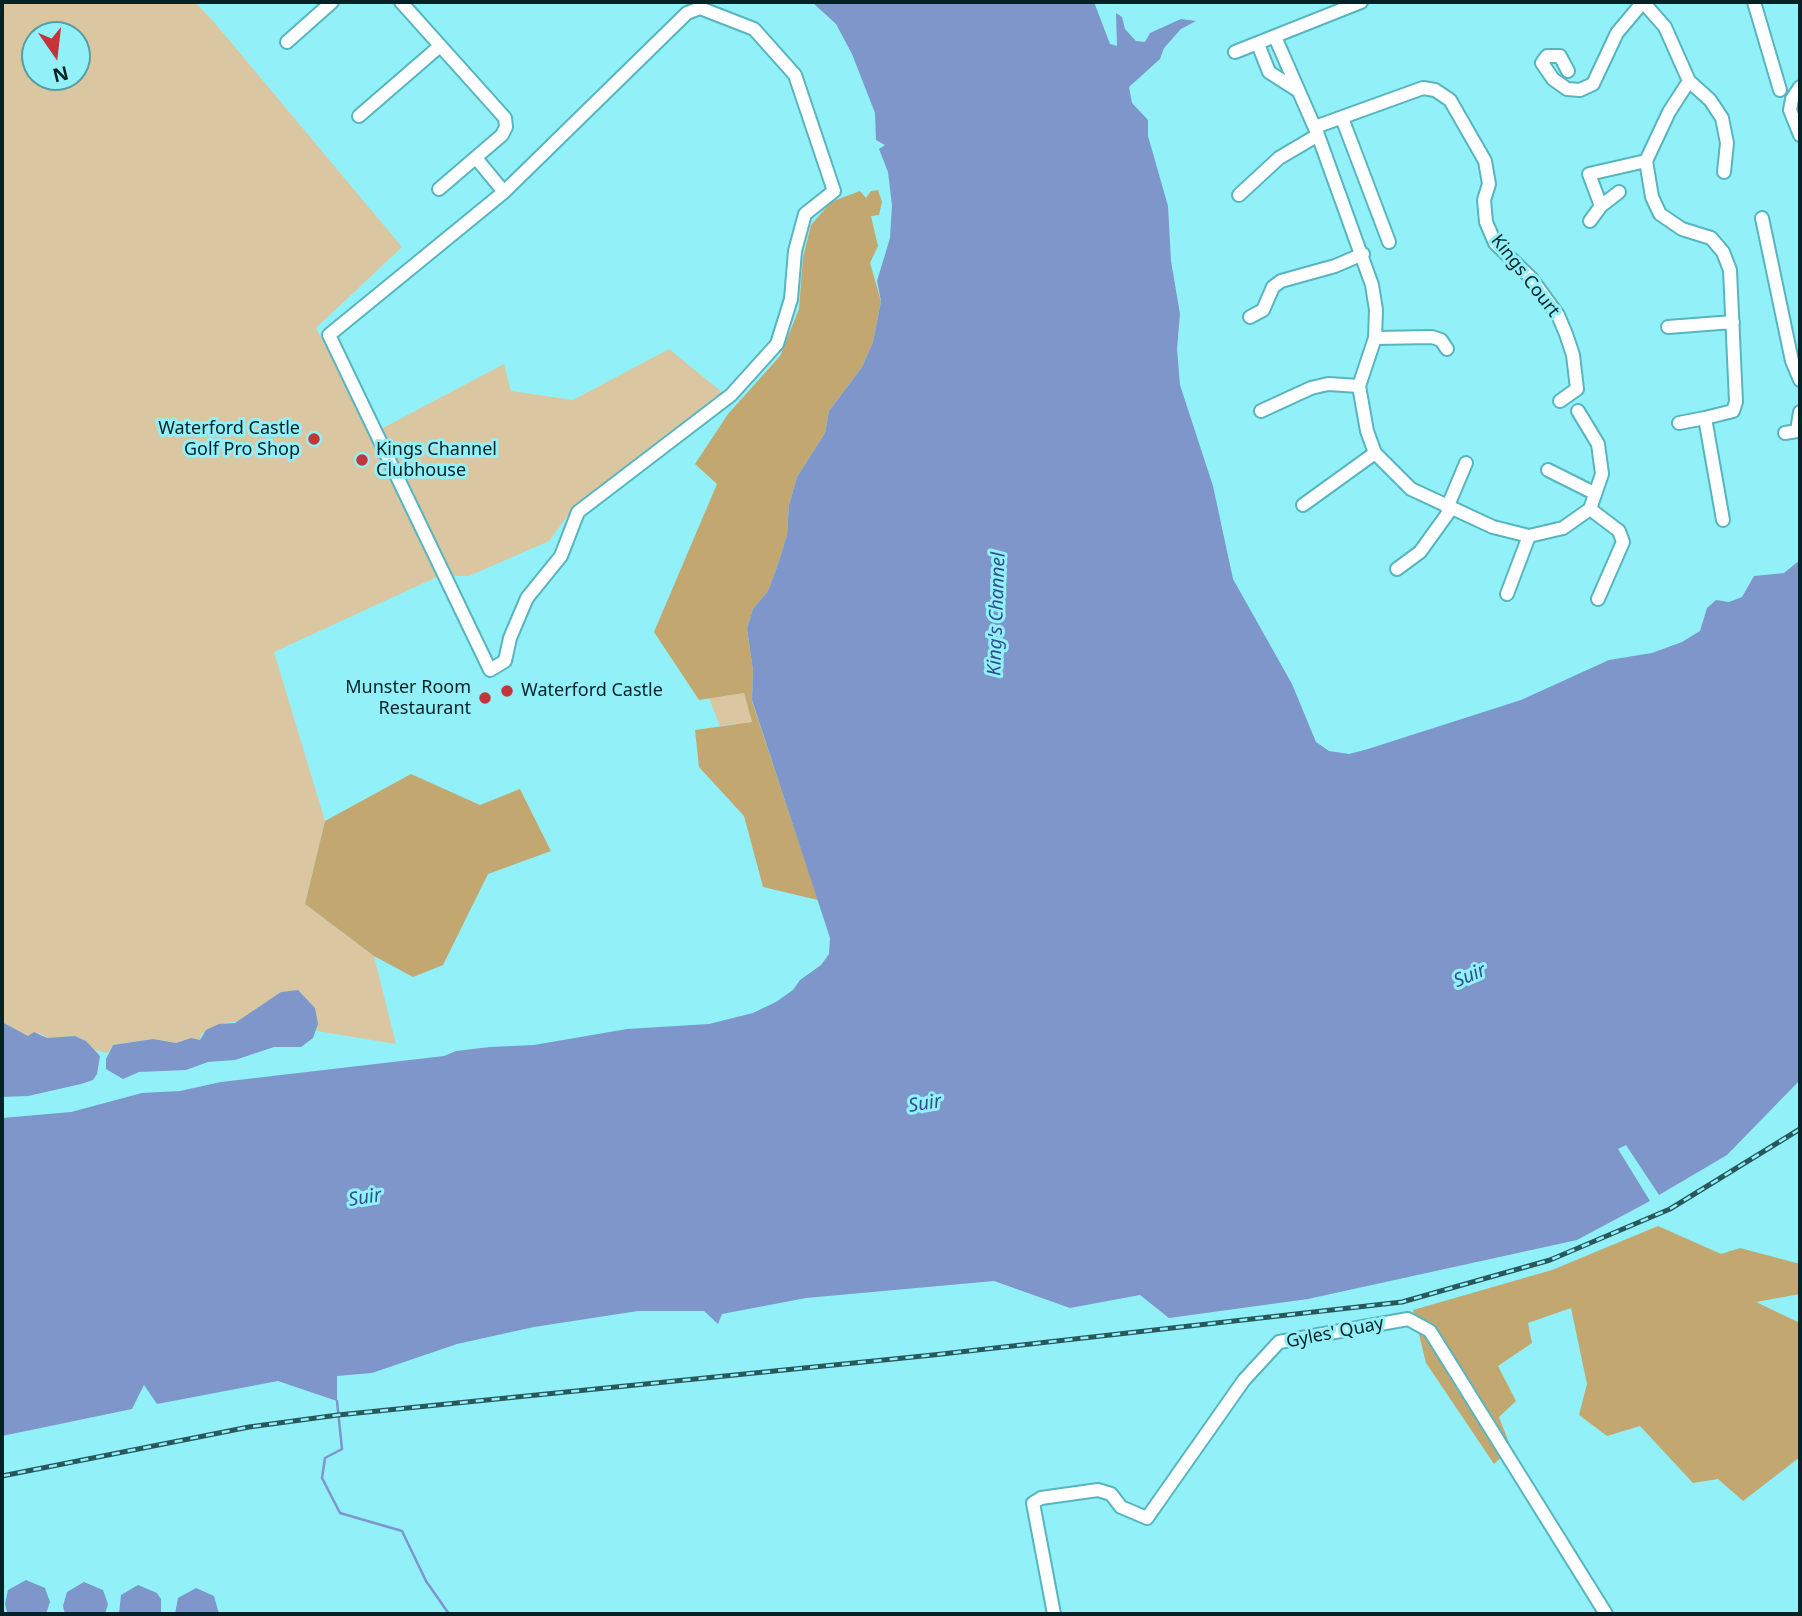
<!DOCTYPE html>
<html>
<head>
<meta charset="utf-8">
<style>
	body { margin:0 }
	#map { position:relative; width:1802px; height:1616px; overflow:hidden; background:#92f0f9; font-family:"Noto Sans",sans-serif }
	canvas { display:block }
	.frame { position:absolute; inset:0; border:4px solid #032225; pointer-events:none }
	.north { position:absolute; left:21px; top:21px; width:70px; height:70px; box-sizing:border-box; background:#92f0f9; border:2px solid #599ea4; border-radius:50%; rotate:166deg; font-size:19px; font-weight:700; line-height:28px; text-align:center; color:#032225 }
	.north::after { content:''; display:block; margin:auto; width:24px; height:32px; background:#c43539; clip-path:polygon(50% 0,100% 100%,50% 72%,0 100%) }
</style>
</head>
<body>
<div id="map">
<canvas width="1802" height="1616"></canvas>
<div class="frame"></div>
<div class="north">N</div>
</div>
<script>
const g = document.querySelector('canvas').getContext('2d');
g.lineJoin = 'round';
function fill(path, color) { g.fillStyle = color; g.fill(path, 'evenodd'); }
const toPath = rows => new Path2D(rows.map(r => 'M' + r).join(''));
function stroke(path, color, width, dash) { g.strokeStyle = color; g.lineWidth = width; g.lineCap = dash ? 'butt' : 'round'; g.setLineDash(dash || []); g.stroke(path); }
function drawText(font, color, halo, rows, align = 'center') {
  g.font = font + ' "Noto Sans",sans-serif'; g.lineWidth = 6; g.setLineDash([]); g.textBaseline = 'middle'; g.strokeStyle = halo; g.fillStyle = color; for (const [text, x, y, turn = 0] of rows) {
    g.save(); g.translate(x, y); g.rotate((+turn || 0) * Math.PI / 180); g.textAlign = isNaN(turn) ? turn : align; if (halo) g.strokeText(text, 0, 0); g.fillText(text, 0, 0); g.restore();
  }
}
const green = toPath([
	[2,2,195,2,214,22,402,247,316,328,369,429,379,430,504,364,511,391,573,400,669,349,723,393,572,510,549,541,469,576,439,576,274,652,325,821,305,904,374,956,396,1044,317,1031,315,1008,298,990,281,992,241,1021,225,1023,201,1034,200,1040,191,1038,176,1043,153,1039,113,1045,108,1053,94,1050,86,1041,75,1036,47,1038,40,1033,28,1036,2,1022],
	[35,35,77,35,77,77,35,77],
	[744,693,752,722,720,726,709,698]
]);
const forest = toPath([
	[878,190,882,202,879,215,871,216,878,246,870,263,881,301,873,342,862,367,829,411,825,433,797,477,789,505,787,535,778,564,768,591,753,609,747,629,753,670,752,701,818,900,763,887,744,816,699,767,695,730,752,722,744,693,699,700,654,632,717,484,695,464,728,414,780,356,799,309,803,257,811,225,831,202,860,191,866,198,871,191],
	[411,774,480,805,520,789,551,851,488,874,443,965,413,977,374,956,305,904,325,821],
	[1658,1226,1721,1254,1740,1248,1800,1264,1800,1294,1756,1302,1800,1323,1800,1457,1743,1501,1718,1479,1693,1483,1640,1426,1607,1436,1579,1415,1587,1384,1571,1308,1528,1323,1532,1343,1498,1366,1516,1401,1499,1417,1511,1448,1494,1464,1426,1363,1413,1310,1552,1270]
]);
const water = toPath([
	[812,2,1094,2,1110,44,1117,46,1116,13,1122,17,1125,29,1136,41,1145,42,1150,33,1181,19,1196,21,1181,29,1164,48,1160,59,1129,87,1132,103,1148,120,1148,136,1168,206,1171,261,1180,314,1177,349,1180,385,1213,486,1233,579,1292,684,1316,742,1329,751,1349,754,1368,749,1521,700,1609,660,1652,653,1682,642,1700,631,1707,608,1716,600,1729,602,1742,597,1754,576,1784,573,1800,560,1800,1080,1727,1155,1659,1195,1626,1145,1618,1149,1650,1201,1577,1240,1308,1299,1169,1318,1140,1295,1070,1308,994,1281,806,1298,722,1314,718,1324,704,1311,638,1311,534,1327,457,1344,372,1373,337,1376,337,1401,278,1381,157,1404,144,1385,132,1409,2,1436,2,1118,71,1112,142,1093,180,1091,221,1082,444,1056,456,1051,490,1047,534,1045,627,1029,709,1024,753,1013,776,1002,793,990,800,980,821,965,829,954,830,938,752,700,753,670,747,629,753,609,768,591,778,564,787,535,789,505,797,477,825,433,829,411,862,367,873,342,881,301,877,281,890,238,892,205,888,172,879,149,885,145,876,140,875,113,852,54,836,24],
	[298,990,315,1008,318,1024,313,1038,301,1047,274,1047,235,1060,208,1062,186,1070,139,1072,123,1079,106,1069,106,1059,113,1045,153,1039,176,1043,191,1038,200,1040,206,1030,219,1024,235,1023,281,992],
	[2,1022,28,1036,34,1032,47,1038,75,1036,86,1041,100,1056,97,1074,93,1080,81,1084,28,1096,2,1097],
	[26,1580,45,1588,50,1602,46,1614,7,1612,5,1604,8,1590],
	[84,1582,103,1590,108,1604,105,1614,65,1614,63,1606,67,1592],
	[138,1585,157,1593,161,1599,161,1614,119,1614,121,1595],
	[196,1588,214,1596,219,1614,175,1614,178,1598]
]);
const stream = toPath([
	[337,1401,342,1449,325,1458,322,1478,340,1513,402,1531,426,1581,449,1614]
]);
const minor = toPath([
	[401,2,505,118,506,127,502,135,439,189],
	[1754,2,1780,90],
	[700,8,754,29,795,75,834,191,805,214,795,251,791,299,777,344,731,395,578,512,561,556,527,598,510,638,505,661,490,670,329,335,504,192,687,13,700,8],
	[1275,37,1318,135,1372,285,1376,310,1375,338,1359,386,1367,431,1375,453,1411,489,1493,527,1529,536,1563,528,1590,509],
	[287,42,332,2],
	[1258,44,1269,72,1297,90],
	[1235,52,1361,2],
	[1568,71,1560,56,1547,56,1542,63,1553,79,1567,89,1580,90,1593,84,1617,33,1643,2,1665,27,1689,81,1669,112,1646,161,1652,197,1660,214,1682,229,1711,238,1723,252,1730,270,1736,402,1733,411,1705,418,1723,520],
	[1689,81,1710,100,1722,118,1727,143,1724,172],
	[1800,87,1792,99,1790,110,1800,135],
	[359,116,440,46],
	[1342,118,1389,242],
	[1315,127,1423,88,1435,90,1450,100,1485,161,1489,184,1484,200,1486,222,1495,243,1531,278,1558,315,1566,334,1573,355,1577,389,1560,401],
	[476,158,504,192],
	[1239,195,1279,158,1318,135],
	[1601,206,1619,192],
	[1762,218,1792,361,1800,380],
	[1590,221,1601,206,1589,174,1646,161],
	[1250,317,1263,310,1273,287,1281,281,1335,266,1363,254],
	[1668,327,1733,322],
	[1375,338,1432,337,1441,340,1447,349],
	[1261,411,1311,388,1328,384,1359,386],
	[1578,411,1598,444,1602,474,1590,509,1619,531,1623,542,1598,599],
	[1679,423,1705,418],
	[1785,433,1797,431,1800,412],
	[1548,470,1594,493],
	[1303,505,1375,453],
	[1447,508,1466,463],
	[1397,569,1420,552,1451,509],
	[1507,594,1529,536],
	[1054,1614,1033,1503,1041,1498,1098,1490,1111,1494,1121,1507,1147,1518,1244,1380,1279,1342,1408,1319,1430,1331,1606,1614]
]);
const rail = toPath([
	[2,1476,249,1427,338,1415,933,1355,1402,1302,1550,1260,1670,1209,1800,1129]
]);
const markers = [
	[314,439,7,"#c43539"],
	[362,460,7,"#c43539"],
	[507,691,7,"#c43539"],
	[485,698,7,"#c43539"]
];
const streetNames = [
	["Kings Court",1525,276,52],
	["Gyles' Quay",1335,1333,-11]
];
const poiNames = [
	["Waterford Castle",300,429],
	["Golf Pro Shop",300,450],
	["Kings Channel",376,450,"left"],
	["Clubhouse",376,471,"left"],
	["Munster Room",471,688],
	["Restaurant",471,709],
	["Waterford Castle",521,691,"left"]
];
const waterNames = [
	["King's Channel",997,614,-88],
	["Suir",1470,976,-23],
	["Suir",925,1104,-9],
	["Suir",365,1198,-9]
];
fill(green, '#dac7a2');
fill(forest, '#c3a770');
fill(water, '#7e96c9');
stroke(stream, '#7e96c9', 2.5);
stroke(minor, '#57b5bf', 16);
stroke(minor, '#fff', 12);
stroke(rail, '#28575c', 5);
stroke(rail, '#92f0f9', 2.5, [8]);
for (const [x, y, r, color] of markers) { const dot = new Path2D(); dot.arc(x, y, r, 0, 2 * Math.PI); g.fillStyle = color; g.fill(dot); stroke(dot, '#92f0f9', 2.5); }
drawText('18px', '#032225', '#92f0f9', streetNames);
drawText('18px', '#032225', '#92f0f9', poiNames, 'right');
drawText('italic 19px', '#324e8e', '#92f0f9', waterNames);
</script>
</body>
</html>
